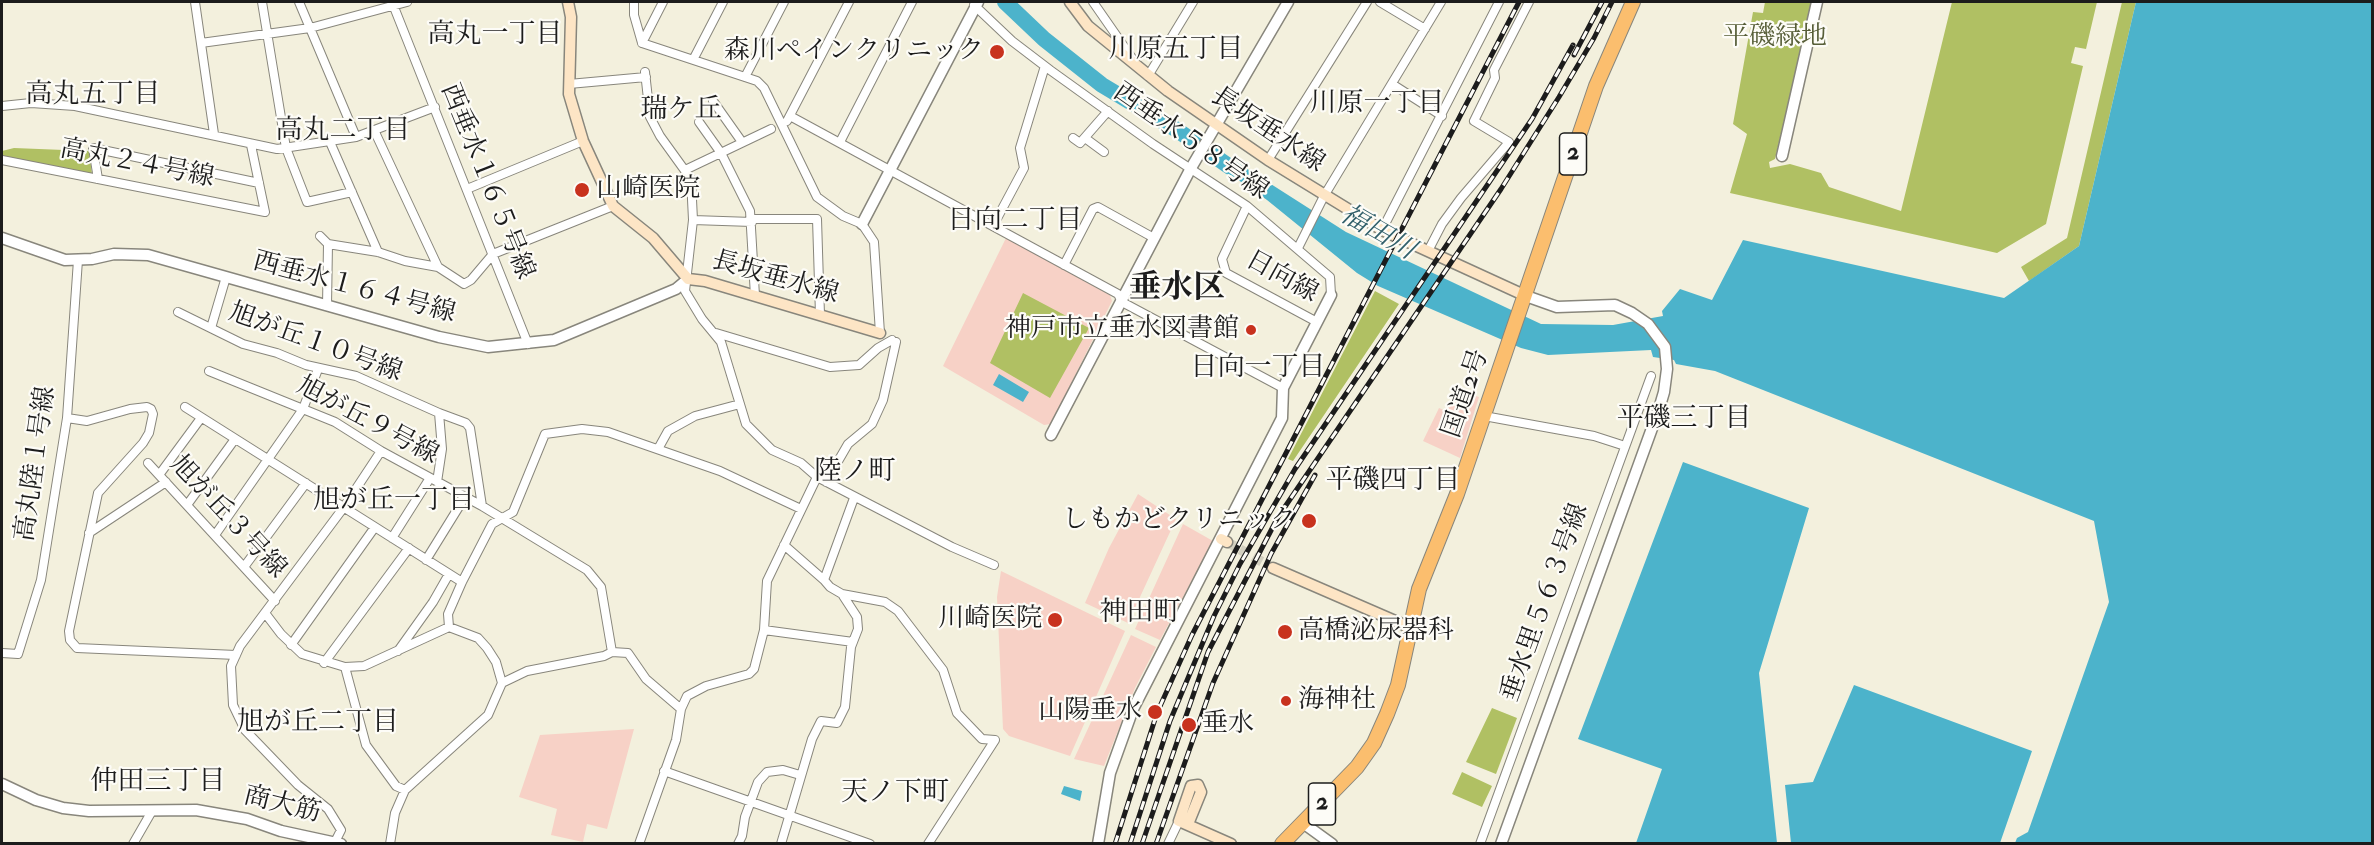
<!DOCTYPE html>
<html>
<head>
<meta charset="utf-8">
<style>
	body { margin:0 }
	#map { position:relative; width:2374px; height:845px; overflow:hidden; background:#f3f0dd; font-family:"IM FELL Double Pica",serif }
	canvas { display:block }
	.frame { position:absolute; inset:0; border:3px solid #1c1c1c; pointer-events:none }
</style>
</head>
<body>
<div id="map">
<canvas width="2374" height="845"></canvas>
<div class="frame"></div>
</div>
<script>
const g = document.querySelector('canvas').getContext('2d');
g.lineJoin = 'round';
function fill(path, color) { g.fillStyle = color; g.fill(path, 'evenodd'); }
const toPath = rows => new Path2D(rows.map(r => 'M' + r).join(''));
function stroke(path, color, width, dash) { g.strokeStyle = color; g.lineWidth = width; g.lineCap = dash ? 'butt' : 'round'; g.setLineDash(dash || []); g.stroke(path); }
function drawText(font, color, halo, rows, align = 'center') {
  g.font = font + ' "IM FELL Double Pica","Noto Serif JP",serif'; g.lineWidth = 4.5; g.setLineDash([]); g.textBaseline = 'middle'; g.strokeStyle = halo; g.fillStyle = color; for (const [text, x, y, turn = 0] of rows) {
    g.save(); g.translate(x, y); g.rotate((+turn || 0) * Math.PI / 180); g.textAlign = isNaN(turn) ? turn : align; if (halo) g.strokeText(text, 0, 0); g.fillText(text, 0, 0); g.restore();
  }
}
const built = toPath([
	[1006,238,1110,295,1112,301,1051,424,1044,425,943,366],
	[1456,390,1479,397,1460,458,1423,441,1439,408,1446,411],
	[1138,494,1176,519,1128,623,1085,603,1109,548],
	[1183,524,1213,541,1160,640,1135,629],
	[1001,571,1125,631,1070,756,1009,736,1003,729,997,597],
	[1131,635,1156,647,1135,688,1104,766,1074,759],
	[634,729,607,829,587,824,583,842,551,835,557,809,519,797,540,735]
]);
const green = toPath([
	[1765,2,1812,2,1775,159,1769,162,1770,168,1790,164,1821,173,1829,187,1901,211,1952,2,2097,2,2086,49,2075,47,2071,63,2083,66,2046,224,1997,253,1730,193,1747,134,1733,124,1753,12,1763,13],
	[2122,2,2136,2,2079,246,2029,281,2021,267,2067,238],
	[14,148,89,151,92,174,2,156,2,151],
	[1375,291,1399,304,1293,461,1288,459],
	[1023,293,1089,328,1050,398,990,363],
	[1492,708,1517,718,1496,774,1466,762],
	[1462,772,1492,786,1482,807,1452,794]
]);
const water = toPath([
	[2136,2,2372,2,2372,843,2015,843,2017,838,2028,832,2109,602,2094,521,1715,371,1676,364,1674,360,1653,357,1651,350,1548,355,1521,348,1378,286,1357,273,1267,200,1211,161,1216,149,1346,232,1541,324,1613,325,1663,316,1662,311,1680,289,1712,300,1743,240,2004,298,2079,246],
	[999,374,1029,392,1023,402,993,385],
	[1683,462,1809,508,1759,673,1777,843,1636,843,1662,769,1578,739],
	[1854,685,2032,751,2000,843,1791,843,1785,785,1813,782],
	[1064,786,1082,791,1080,801,1061,794]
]);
const river = toPath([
	[1005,2,1044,39,1102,85,1177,130,1230,167]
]);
const secondaryTunnel = toPath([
	[1227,542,1273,568]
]);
const minor = toPath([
	[195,2,214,134],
	[262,2,286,148,307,202,352,192],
	[299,2,356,137],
	[392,2,528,344],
	[634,2,634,15,642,43],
	[1093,2,1132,58],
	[1380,2,1425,29],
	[974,5,1012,41,1050,70,1153,144,1247,206,1330,277,1331,295],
	[201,43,310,28,407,2],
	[642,43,757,81,764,88,817,197,843,216,862,224,874,242,880,333],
	[642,43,663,2],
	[694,58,723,2],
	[645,72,650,117,660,136,691,179,693,220,685,291,702,319,721,342,746,424,772,450,801,463,817,477,952,547,994,565],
	[1148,76,1193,2],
	[745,77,784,2],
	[569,84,646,77],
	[1392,84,1442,116],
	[713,101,742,142],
	[2,106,31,103,75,106,277,149,356,137,435,107],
	[790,116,1118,294,1122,302,1283,388],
	[787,121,849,2],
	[699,122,721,153,750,211,755,296],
	[374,130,438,267],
	[1073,138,1080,143,1108,111],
	[1085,138,1104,152],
	[330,142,378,252],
	[840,142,912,2],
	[2,160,265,212,251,145],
	[1268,160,1367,2],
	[685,170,771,129],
	[98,179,93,148,259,183],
	[467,189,583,141],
	[1247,206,1222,259,1226,273,1317,322],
	[752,219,817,219,820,315],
	[693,220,752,222],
	[993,226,1024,168,1020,148,1045,66],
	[1382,230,1499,2],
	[320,236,328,244,327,306],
	[328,244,378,252,405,261,438,267,464,284,471,280,493,254,613,206],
	[1298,248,1324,196,1441,2],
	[1428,251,1442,224,1461,198,1509,142,1474,121,1495,78,1494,70,1529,2],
	[1064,265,1093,209,1098,207,1154,238],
	[178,312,243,344,277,353,306,365,356,376,439,413],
	[211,328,226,277],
	[716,333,830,367,859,365,878,348,892,340],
	[209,371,335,422,381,451,482,506,587,570,601,587,612,652,604,656,527,671,502,683],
	[185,407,462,582],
	[1484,416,1594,436,1625,446],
	[67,418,87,421,130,409,147,407,151,409,153,414,149,433,143,443,98,493,69,631,70,640,77,648,236,655],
	[658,449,668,431,695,416,740,404],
	[148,463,275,601],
	[159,475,201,418],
	[437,482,442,449,439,413,466,423,470,428,482,506],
	[826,482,848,444,872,424,883,400,896,342],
	[854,498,824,580,830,587,842,594,885,602,898,611,943,670,957,713,982,739,995,740,928,844],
	[187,505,235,439],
	[89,533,166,482],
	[215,535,303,409,318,369],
	[392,538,430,478],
	[784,545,824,580],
	[426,560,465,497],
	[244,567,306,483],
	[265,613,281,634,302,654,345,667,364,666,449,627],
	[449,627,448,614,462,582,492,524,513,512,545,434,582,429,608,432,720,471,801,509],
	[764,630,853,642],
	[291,645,375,527],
	[398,651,433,602,449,574],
	[612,652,628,653,646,679,681,709],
	[2,653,18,654,41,580,67,418,78,260],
	[324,663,409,548],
	[345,667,366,745,396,786,405,790],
	[664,771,870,844],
	[133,844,152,811],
	[334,844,341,830,328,809,298,785,245,730,233,705,231,666,240,646,344,507,381,451],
	[390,844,395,813,405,790,488,715,502,683,496,662,487,648,478,638,449,627],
	[639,844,676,740,681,709,687,696,706,686,749,674,754,669,764,630,767,581,817,477],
	[738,844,742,836,745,817,758,782,767,772,783,770,800,775],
	[781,844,812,739,821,721,837,723,845,707,851,647,858,629,857,617,842,594],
	[1168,844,1179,821],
	[1480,844,1651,376]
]);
const tertiary = toPath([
	[1782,156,1817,2],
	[862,224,978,2],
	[2,238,65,260,92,259,114,254,148,255,439,337,488,347,554,340,676,289,688,279],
	[1051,435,1191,168,1288,2],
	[2,784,36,800,63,808,89,811,196,810,247,819,281,831,341,844],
	[1303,823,1332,844],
	[1098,844,1110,773,1133,709,1282,418,1283,388,1331,295],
	[1501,844,1659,409,1664,392,1667,369,1665,347,1648,324,1632,313,1615,305,1557,307,1526,296]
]);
const secondary = toPath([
	[568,2,571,17,569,94,583,141,613,206,653,238,688,279,705,281,880,333],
	[1070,2,1088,26,1168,91,1268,160,1382,230,1526,296],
	[1221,539,1227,542],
	[1273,568,1409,627],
	[1188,824,1201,792,1198,785,1191,786,1179,821,1231,844]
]);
const trunk = toPath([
	[1282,844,1357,767,1374,743,1387,714,1398,685,1419,589,1457,494,1596,86,1633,2]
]);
const rail = toPath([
	[1574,55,1602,2],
	[1115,844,1157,713,1192,635,1519,2],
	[1130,844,1170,721,1214,616,1240,564,1295,469,1532,119,1573,45],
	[1142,844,1208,652,1278,517,1501,189,1559,97,1594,38,1612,2],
	[1156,844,1213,683,1271,554,1315,475]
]);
const markers = [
	[997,52,8,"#c8321e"],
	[582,190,8,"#c8321e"],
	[1251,330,6,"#c8321e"],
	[1309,521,8,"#c8321e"],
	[1055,620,8,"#c8321e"],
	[1285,632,8,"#c8321e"],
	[1286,701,6,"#c8321e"],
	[1155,712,8,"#c8321e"],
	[1189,725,8,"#c8321e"]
];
const shields = [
	[1573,154,27],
	[1322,804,27]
];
const shieldNames = [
	["2",1573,154],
	["2",1322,804]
];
const parkNames = [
	["平磯緑地",1775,38]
];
const poiNames = [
	["森川ペインクリニック",984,52],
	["山崎医院",596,190,"left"],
	["神戸市立垂水図書館",1239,330],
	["しもかどクリニック",1296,521],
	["川崎医院",1042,620],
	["高橋泌尿器科",1298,632,"left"],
	["海神社",1298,701,"left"],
	["山陽垂水",1142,712],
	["垂水",1202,725,"left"]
];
const streetNames = [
	["長坂垂水線",1267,131,34],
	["西垂水５８号線",1190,143,35],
	["高丸２４号線",137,165,11],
	["西垂水１６５号線",486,182,68],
	["日向線",1281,278,29],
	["長坂垂水線",775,279,16],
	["西垂水１６４号線",354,289,15],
	["旭が丘１０号線",315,344,20],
	["国道2号",1467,394,-71],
	["旭が丘９号線",367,422,28],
	["高丸陸１号線",37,464,-82],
	["旭が丘３号線",227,518,47],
	["垂水里５６３号線",1546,603,-70],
	["商大筋",282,806,14]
];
const neighbourhoodNames = [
	["高丸一丁目",495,36],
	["川原五丁目",1176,51],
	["高丸五丁目",93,96],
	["川原一丁目",1377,105],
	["瑞ケ丘",681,111],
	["高丸二丁目",343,132],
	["日向二丁目",1015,222],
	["日向一丁目",1258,369],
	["平磯三丁目",1684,420],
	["陸ノ町",855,473],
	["平磯四丁目",1393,482],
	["旭が丘一丁目",394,502],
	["神田町",1140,614],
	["旭が丘二丁目",318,724],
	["仲田三丁目",158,783],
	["天ノ下町",895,794]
];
const waterNames = [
	["福田川",1377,234,30]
];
const districtNames = [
	["垂水区",1177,290]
];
fill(built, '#f7d1c6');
fill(green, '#b0c063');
fill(water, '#4cb3cb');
stroke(river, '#4cb3cb', 16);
stroke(secondaryTunnel, '#d3d0c0', 10, [10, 5]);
stroke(minor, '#88867c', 10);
stroke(tertiary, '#88867c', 13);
stroke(secondary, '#88867c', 13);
stroke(trunk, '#88867c', 16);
stroke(minor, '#fff', 8);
stroke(tertiary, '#fff', 10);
stroke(secondary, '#fde5c5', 10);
stroke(trunk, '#fbbe6e', 14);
stroke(rail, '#1c1c1c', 5);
stroke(rail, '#fdfcf7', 3, [9]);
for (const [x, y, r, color] of markers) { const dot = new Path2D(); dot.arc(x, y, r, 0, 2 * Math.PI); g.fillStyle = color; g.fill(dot); stroke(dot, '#fdfcf7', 2); }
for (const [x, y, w] of shields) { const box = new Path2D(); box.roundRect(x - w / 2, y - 21, w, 42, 4.5); g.fillStyle = '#fdfcf7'; g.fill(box); stroke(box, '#1c1c1c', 1.5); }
drawText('bold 24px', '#1c1c1c', null, shieldNames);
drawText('26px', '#575e38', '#fdfcf7', parkNames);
drawText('26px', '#1c1c1c', '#fdfcf7', poiNames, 'right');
drawText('26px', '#1c1c1c', '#fdfcf7', streetNames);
drawText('27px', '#1c1c1c', '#fdfcf7', neighbourhoodNames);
drawText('italic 27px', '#32606b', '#fdfcf7', waterNames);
drawText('bold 32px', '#1c1c1c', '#fdfcf7', districtNames);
</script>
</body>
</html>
